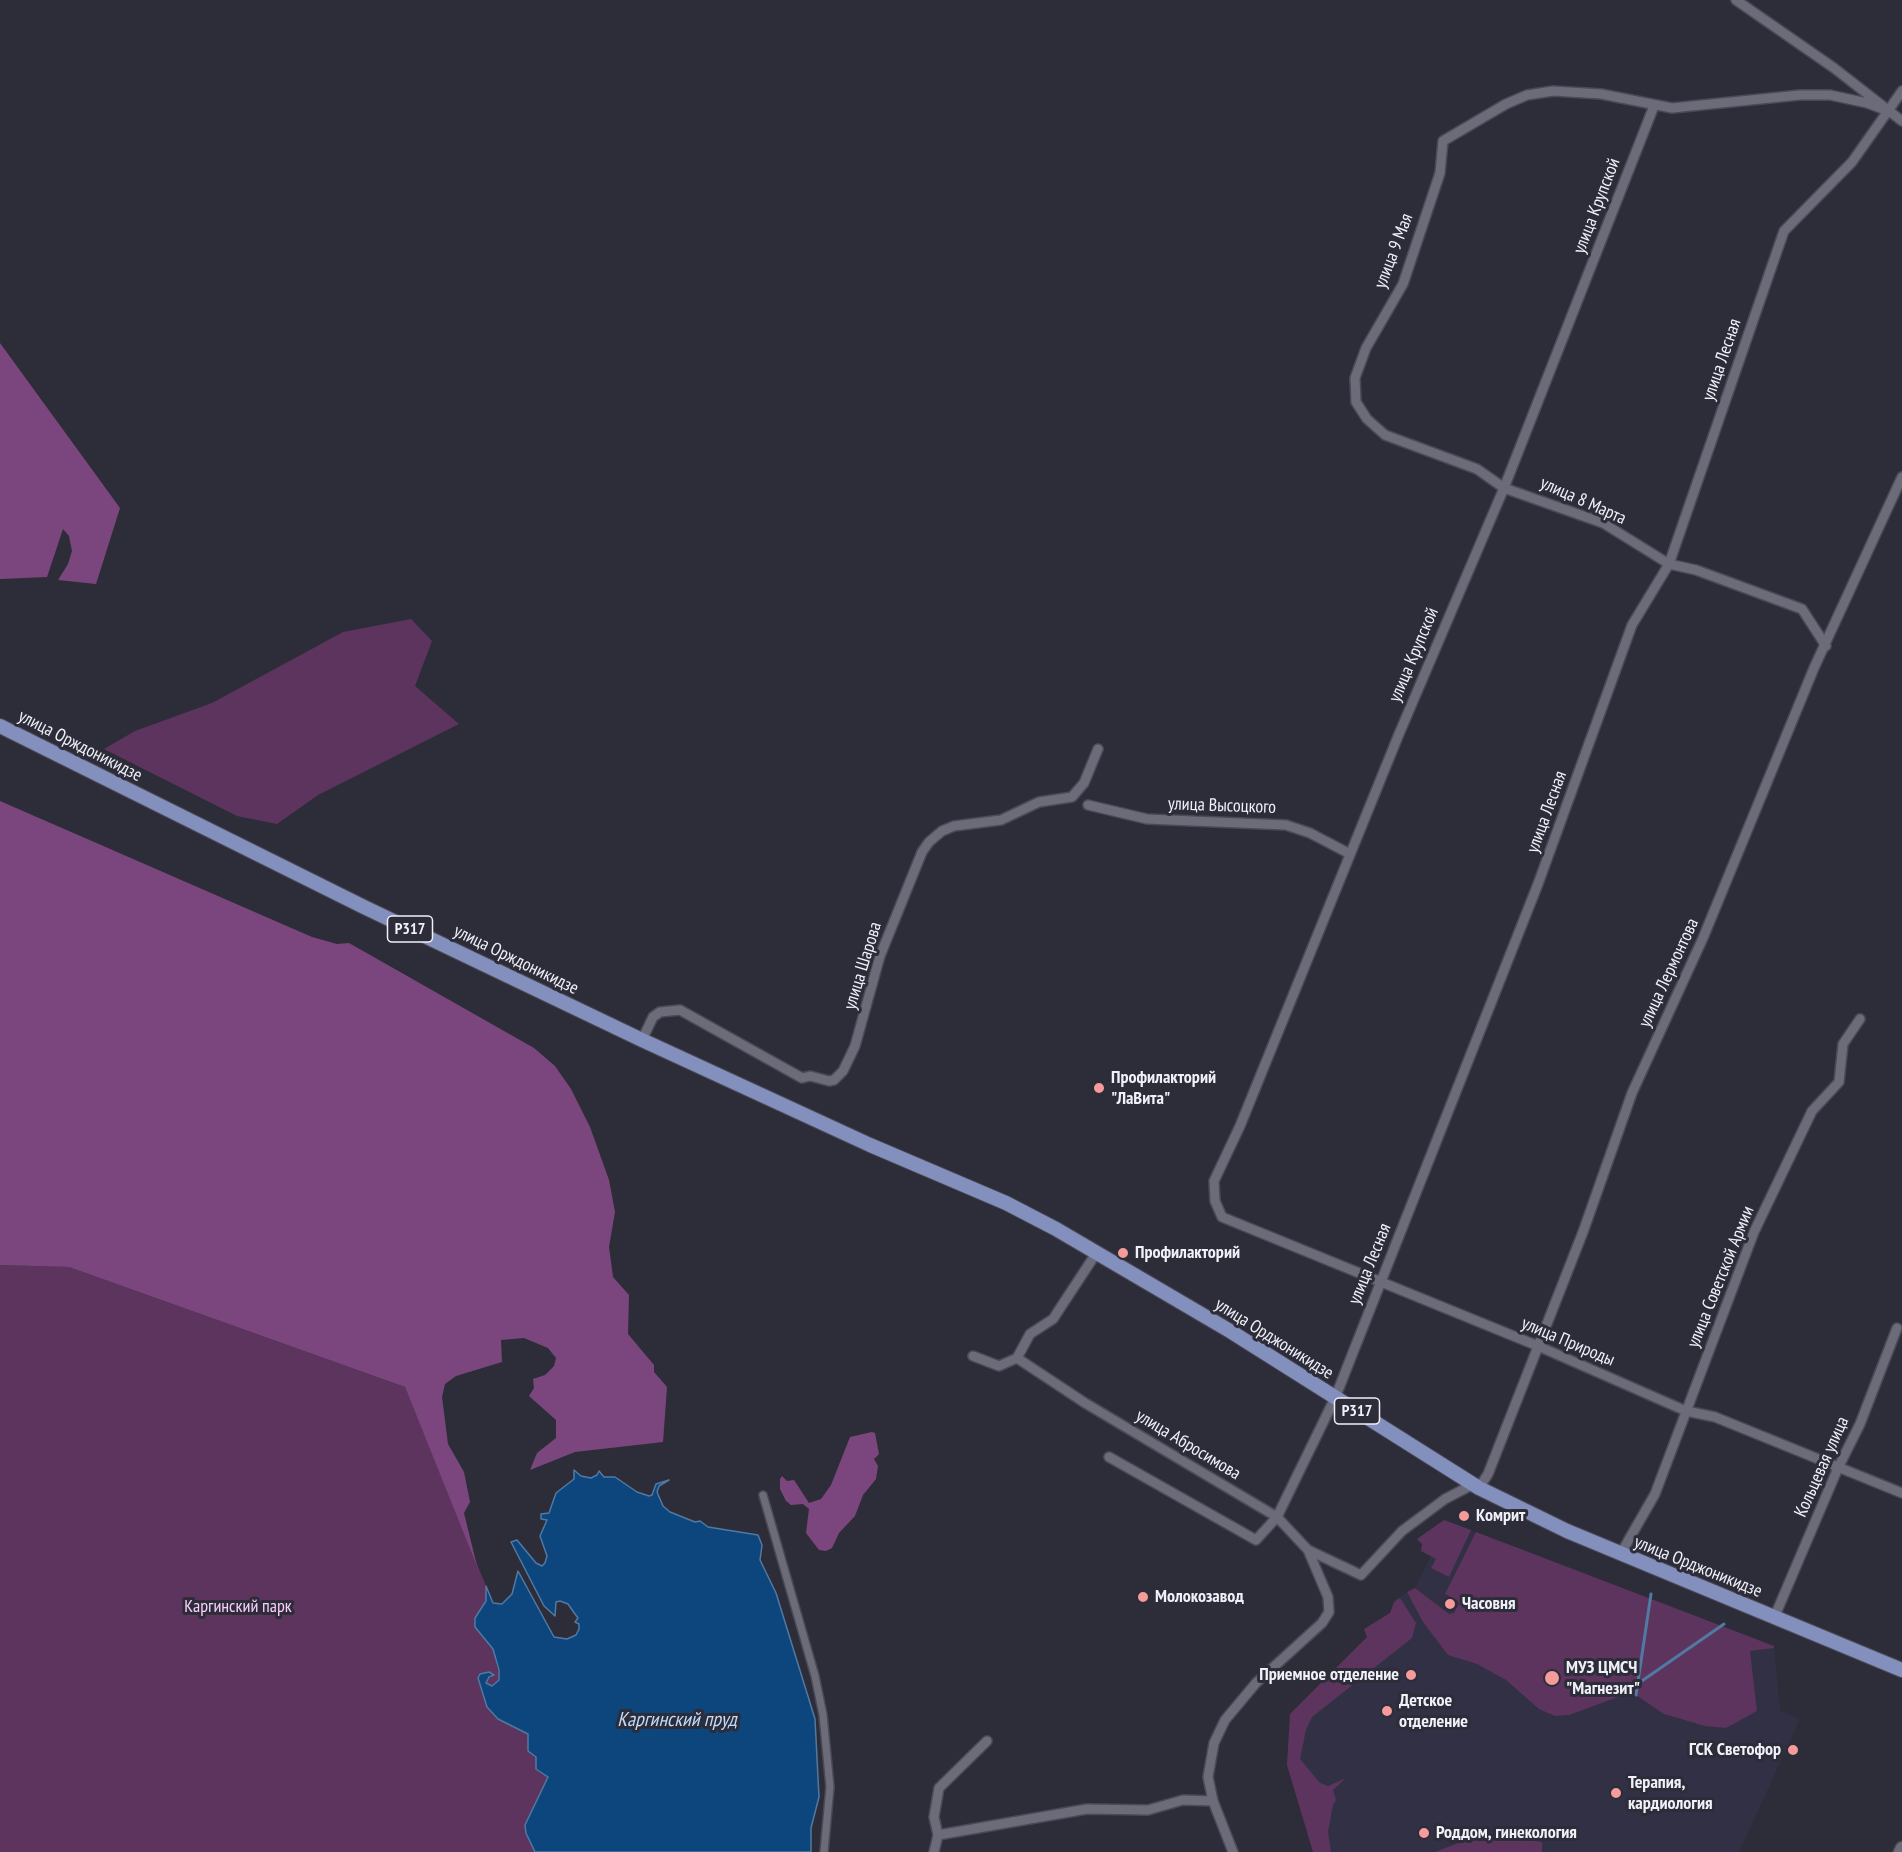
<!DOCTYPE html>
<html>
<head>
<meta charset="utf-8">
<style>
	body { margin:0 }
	canvas { display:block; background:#2d2c39 }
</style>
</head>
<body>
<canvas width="1902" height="1852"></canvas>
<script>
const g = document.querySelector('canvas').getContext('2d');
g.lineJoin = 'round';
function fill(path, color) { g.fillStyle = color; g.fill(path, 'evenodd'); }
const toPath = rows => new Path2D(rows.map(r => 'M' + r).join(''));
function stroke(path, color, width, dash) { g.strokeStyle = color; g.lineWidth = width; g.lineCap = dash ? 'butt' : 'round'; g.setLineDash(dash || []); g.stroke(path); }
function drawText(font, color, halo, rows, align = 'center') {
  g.font = font + ' "PT Sans Narrow",sans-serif'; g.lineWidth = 6; g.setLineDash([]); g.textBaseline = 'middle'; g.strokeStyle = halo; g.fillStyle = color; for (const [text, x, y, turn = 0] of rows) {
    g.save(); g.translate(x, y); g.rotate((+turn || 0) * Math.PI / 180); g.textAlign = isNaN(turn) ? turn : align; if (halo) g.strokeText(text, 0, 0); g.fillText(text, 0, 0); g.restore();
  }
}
const built = toPath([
	[1444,1520,1774,1646,1780,1711,1800,1719,1739,1852,1313,1852,1287,1765,1290,1714,1389,1617,1395,1600,1415,1588,1431,1556,1421,1551,1422,1544,1417,1539]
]);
const green = toPath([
	[411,619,432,641,415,686,459,724,318,795,277,824,237,816,104,749,135,731,212,703,343,632],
	[0,1265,69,1267,405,1387,486,1586,486,1601,477,1614,478,1631,493,1649,499,1675,497,1684,492,1686,486,1683,486,1680,493,1676,489,1672,479,1683,485,1702,498,1719,528,1734,530,1753,536,1757,537,1764,548,1777,525,1828,535,1852,0,1852],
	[1444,1520,1471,1530,1449,1577,1431,1568,1436,1559,1421,1551,1422,1544,1417,1539],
	[1476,1532,1774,1646,1774,1648,1750,1651,1757,1711,1726,1728,1705,1726,1664,1714,1636,1695,1629,1693,1569,1715,1555,1716,1539,1709,1506,1680,1477,1664,1448,1655,1423,1622,1407,1592,1415,1588,1449,1614,1454,1613,1459,1604,1457,1600,1445,1594],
	[1400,1598,1416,1623,1412,1638,1312,1717,1306,1730,1300,1759,1320,1783,1328,1786,1346,1778,1333,1790,1336,1800,1333,1805,1328,1832,1331,1852,1313,1852,1287,1765,1290,1714,1367,1637,1364,1629,1390,1613,1394,1602],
	[1487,1832,1542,1842,1542,1852,1435,1852]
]);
const forest = toPath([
	[0,343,120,508,96,584,58,580,68,564,72,551,69,536,63,529,47,577,0,579],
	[0,801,312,937,337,944,349,943,534,1048,555,1066,571,1089,590,1127,609,1180,615,1212,609,1247,613,1277,629,1295,628,1334,654,1365,654,1372,667,1387,663,1442,575,1452,530,1470,537,1453,556,1438,556,1420,529,1396,534,1388,533,1379,545,1375,554,1366,556,1358,548,1348,524,1338,501,1340,502,1362,456,1376,445,1384,442,1397,448,1444,464,1472,470,1502,464,1513,477,1566,405,1387,69,1267,0,1265],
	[872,1432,875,1433,879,1454,874,1459,878,1466,876,1479,863,1495,855,1516,839,1533,832,1548,826,1551,819,1550,806,1533,809,1509,803,1504,791,1505,786,1501,780,1489,780,1479,782,1476,787,1481,794,1480,809,1503,821,1499,831,1485,850,1437]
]);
const water = toPath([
	[574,1470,581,1476,591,1478,597,1475,599,1471,604,1477,615,1477,637,1492,649,1496,652,1495,656,1484,669,1480,659,1486,657,1492,663,1506,670,1512,695,1522,700,1521,708,1527,758,1535,762,1545,760,1560,776,1593,815,1719,819,1797,811,1828,811,1852,535,1852,526,1833,525,1825,548,1777,536,1769,536,1757,528,1751,528,1734,498,1719,487,1707,478,1678,480,1674,489,1672,494,1675,489,1677,486,1683,492,1686,499,1680,499,1670,493,1649,475,1627,475,1618,486,1601,486,1586,493,1603,502,1604,512,1594,518,1571,554,1637,567,1639,576,1635,579,1629,579,1624,575,1622,578,1618,575,1614,568,1604,560,1601,556,1602,555,1616,544,1606,511,1542,517,1540,536,1563,542,1566,545,1563,547,1556,540,1536,547,1520,541,1519,541,1514,549,1513,556,1493,574,1479,574,1470]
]);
const stream = toPath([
	[1623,1694,1724,1624],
	[1636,1695,1651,1594]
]);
const pedestrian = toPath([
	[763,1495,815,1676,823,1715,830,1787,824,1852]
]);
const minor = toPath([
	[1736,0,1834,68,1902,121],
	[1654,106,1504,488,1399,734,1240,1126,1214,1181,1215,1201,1222,1217,1538,1346,1686,1411,1715,1417,1902,1493],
	[1826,646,1802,609,1696,570,1669,564,1603,523,1504,488,1477,469,1385,435,1367,419,1356,402,1355,378,1366,348,1403,284,1440,173,1443,141,1506,104,1527,95,1553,91,1601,94,1672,108,1800,95,1830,95,1867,103,1888,111],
	[1088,805,1147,819,1286,825,1310,833,1350,854],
	[642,1040,653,1017,660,1012,680,1010,802,1078,810,1076,829,1081,834,1080,843,1071,855,1046,880,956,922,852,929,842,942,831,954,826,1001,820,1039,802,1072,797,1084,783,1098,749],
	[973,1356,999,1366,1017,1358,1030,1334,1053,1319,1097,1252],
	[1017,1358,1085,1403,1277,1517,1308,1550,1361,1575,1402,1531,1445,1499,1470,1486,1479,1488,1488,1474,1583,1232,1632,1093,1703,938,1814,668,1902,477],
	[1109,1457,1256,1540,1277,1517,1335,1398,1538,884,1632,625,1669,564,1784,231,1852,162,1902,91],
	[1620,1555,1655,1494,1754,1232,1812,1111,1839,1082,1843,1044,1860,1019],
	[1774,1618,1838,1468,1860,1424,1897,1328],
	[938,1835,1087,1809,1148,1810,1183,1800,1213,1801],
	[934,1852,938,1835,934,1817,939,1788,987,1741],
	[1233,1852,1213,1801,1208,1777,1214,1743,1225,1720,1256,1683,1322,1623,1329,1612,1328,1597,1308,1550]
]);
const secondary = toPath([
	[1900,1852,1902,1848]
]);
const primary = toPath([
	[0,726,364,907,642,1040,870,1145,1006,1203,1056,1229,1230,1331,1479,1488,1567,1531,1902,1670]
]);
const markers = [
	[1099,1088,6,"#f59b99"],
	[1123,1253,6,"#f59b99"],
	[1464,1516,6,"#f59b99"],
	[1143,1597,6,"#f59b99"],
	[1450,1604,6,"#f59b99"],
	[1411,1675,6,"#f59b99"],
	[1552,1678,8,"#f59b99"],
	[1387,1711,6,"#f59b99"],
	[1793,1750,6,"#f59b99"],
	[1616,1793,6,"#f59b99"],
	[1424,1833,6,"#f59b99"]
];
const shields = [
	[410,929,45],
	[1357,1411,45]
];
const shieldNames = [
	["Р317",410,929],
	["Р317",1357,1411]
];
const streetNames = [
	["улица Крупской",1597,206,-69],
	["улица 9 Мая",1394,251,-69],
	["улица Лесная",1722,360,-71],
	["улица 8 Марта",1583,501,24],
	["улица Крупской",1414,655,-67],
	["улица Орждоникидзе",80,746,27],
	["улица Высоцкого",1222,806,2],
	["улица Лесная",1547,812,-70],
	["улица Орждоникидзе",516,960,26],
	["улица Шарова",863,966,-73],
	["улица Лермонтова",1669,973,-65],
	["улица Лесная",1370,1264,-68],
	["улица Советской Армии",1721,1277,-68],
	["улица Орджоникидзе",1274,1339,32],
	["улица Природы",1568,1342,23],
	["улица Абросимова",1188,1445,31],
	["Кольцевая улица",1822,1467,-66],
	["улица Орджоникидзе",1698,1567,22]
];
const poiNames = [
	["Профилакторий",1111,1078],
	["\"ЛаВита\"",1111,1099],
	["Профилакторий",1135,1253],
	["Комрит",1476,1516],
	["Молокозавод",1155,1597],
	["Часовня",1462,1604],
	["МУЗ ЦМСЧ",1566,1668],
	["\"Магнезит\"",1566,1689],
	["Приемное отделение",1399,1675,"right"],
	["Детское",1399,1701],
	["отделение",1399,1722],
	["ГСК Светофор",1781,1750,"right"],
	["Терапия,",1628,1783],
	["кардиология",1628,1804],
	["Роддом, гинекология",1436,1833]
];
const parkNames = [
	["Каргинский парк",238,1607]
];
const waterNames = [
	["Каргинский пруд",677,1720]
];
fill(built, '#323044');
fill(green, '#5c345e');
fill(forest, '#7b467d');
fill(water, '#0d467c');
stroke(water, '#5179a2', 1.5);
stroke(stream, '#5179a2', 3);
stroke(pedestrian, '#4a4954', 10);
stroke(minor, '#4a4954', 12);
stroke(secondary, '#4a4954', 15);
stroke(primary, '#4a4954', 16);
stroke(pedestrian, '#6c6b7a', 7);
stroke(minor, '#6c6b7a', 9);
stroke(secondary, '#6c6b7a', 12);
stroke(primary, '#838fbd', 14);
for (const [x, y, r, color] of markers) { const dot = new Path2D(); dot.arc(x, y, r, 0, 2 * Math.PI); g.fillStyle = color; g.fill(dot); stroke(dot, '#2d2c39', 2); }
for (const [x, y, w] of shields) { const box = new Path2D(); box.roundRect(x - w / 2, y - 13, w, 26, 4.5); g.fillStyle = '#2d2c39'; g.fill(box); stroke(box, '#f0f0f9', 1.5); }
drawText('bold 16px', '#f0f0f9', null, shieldNames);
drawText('18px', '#f0f0f9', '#2d2c39', streetNames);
drawText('bold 18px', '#f0f0f9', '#2d2c39', poiNames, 'left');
drawText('18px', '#fccdfd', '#2d2c39', parkNames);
drawText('italic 20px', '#bfdbfc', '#2d2c39', waterNames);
</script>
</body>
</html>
